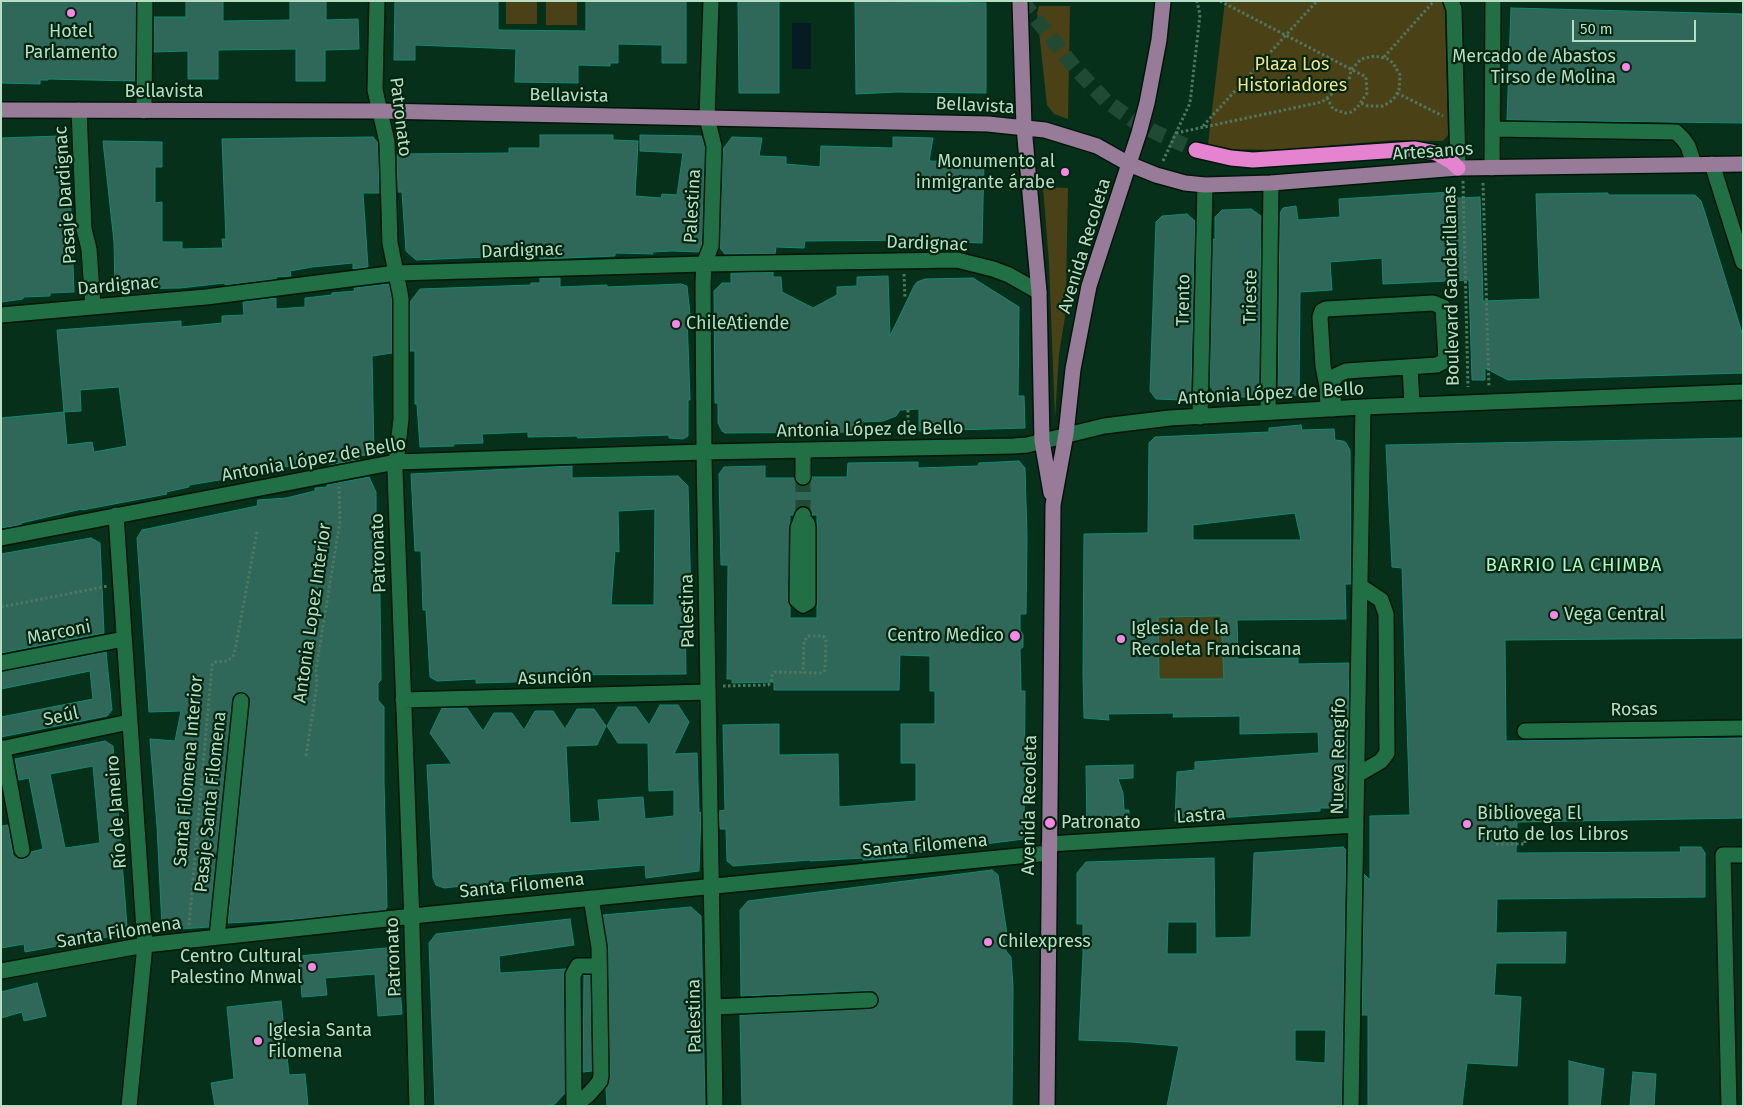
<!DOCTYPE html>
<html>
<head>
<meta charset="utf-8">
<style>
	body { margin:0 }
	#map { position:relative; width:1744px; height:1107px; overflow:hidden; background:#06301a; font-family:"Fira Sans",sans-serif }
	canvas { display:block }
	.frame { position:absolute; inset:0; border:2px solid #b9ddc4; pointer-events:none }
	.scale { position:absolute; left:1572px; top:20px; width:124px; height:22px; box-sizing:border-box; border:2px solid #b9ddc4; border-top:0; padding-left:6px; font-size:15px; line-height:18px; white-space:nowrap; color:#b9ddc4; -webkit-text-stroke:4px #002610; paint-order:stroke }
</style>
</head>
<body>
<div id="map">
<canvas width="1744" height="1107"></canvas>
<div class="frame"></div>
<div class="scale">50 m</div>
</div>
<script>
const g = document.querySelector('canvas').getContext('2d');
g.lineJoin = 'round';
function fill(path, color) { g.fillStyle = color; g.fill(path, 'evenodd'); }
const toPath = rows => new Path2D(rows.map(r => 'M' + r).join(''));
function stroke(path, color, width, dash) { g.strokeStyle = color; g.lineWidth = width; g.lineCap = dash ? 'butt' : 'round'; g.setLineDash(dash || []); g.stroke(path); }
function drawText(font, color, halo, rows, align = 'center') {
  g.font = font + ' "Fira Sans",sans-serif'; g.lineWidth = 4.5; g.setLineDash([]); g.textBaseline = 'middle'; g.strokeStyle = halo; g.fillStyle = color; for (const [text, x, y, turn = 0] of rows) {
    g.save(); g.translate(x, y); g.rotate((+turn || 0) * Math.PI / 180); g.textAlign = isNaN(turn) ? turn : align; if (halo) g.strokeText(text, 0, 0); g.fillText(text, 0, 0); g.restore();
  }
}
const green = toPath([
	[506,1,537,1,537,24,506,24],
	[546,1,577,1,577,25,546,25],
	[1225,1,1443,1,1445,10,1448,135,1443,141,1440,141,1397,140,1273,150,1233,149,1208,144],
	[1039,6,1070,6,1068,119,1054,114,1047,105,1037,13],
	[1043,187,1068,188,1066,291,1069,292,1059,354,1055,418,1049,263],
	[1221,616,1224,679,1159,679,1158,617]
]);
const water = toPath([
	[792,23,811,23,811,69,792,69]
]);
const building = toPath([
	[1,1,136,1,135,81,48,79,48,80,40,80,40,84,1,83,1,1],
	[186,1,223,1,223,21,290,20,290,1,326,1,326,20,358,19,359,49,325,50,325,81,296,81,296,49,218,50,218,79,188,79,188,51,154,52,154,17,186,17,186,1],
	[395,1,498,1,498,30,586,31,586,1,686,1,686,63,662,63,662,45,618,44,618,63,610,63,610,66,578,65,578,83,515,82,516,49,415,45,415,60,394,60,395,1],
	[738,1,779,1,779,93,739,93,738,1],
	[855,1,986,3,986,93,897,92,856,94,855,1],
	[1511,8,1743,14,1743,123,1507,120,1511,8],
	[540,135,613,135,613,140,638,141,635,196,661,198,662,194,677,195,683,153,640,151,640,135,701,136,705,147,702,244,699,252,673,251,652,252,653,254,615,253,615,256,540,259,540,252,486,254,486,257,416,260,406,251,402,192,398,192,397,154,509,153,509,148,540,148,540,135],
	[60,136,61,185,70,185,74,292,50,293,50,296,23,297,23,299,1,302,1,138,60,136],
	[373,137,378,143,379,193,363,193,368,267,353,269,353,263,312,267,290,271,291,276,276,277,276,279,225,285,225,283,180,288,115,289,114,242,103,141,162,142,162,167,155,167,155,203,162,202,162,242,182,242,182,249,223,248,222,239,226,239,222,139,373,137],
	[732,137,762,138,759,156,786,157,786,164,820,167,821,146,893,148,893,137,933,138,929,161,984,162,982,243,920,240,805,241,804,248,776,247,775,254,725,254,720,248,723,149,732,137],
	[1451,192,1458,198,1480,197,1483,301,1540,299,1536,194,1608,193,1608,195,1695,195,1701,201,1705,213,1743,336,1743,373,1508,380,1485,368,1485,380,1472,380,1469,280,1383,284,1382,258,1330,262,1332,290,1300,292,1299,395,1279,396,1278,394,1280,213,1283,208,1296,206,1298,220,1340,217,1339,199,1451,192],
	[1251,209,1261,216,1259,388,1250,397,1218,397,1210,386,1213,239,1215,240,1215,217,1222,210,1251,209],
	[1187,214,1195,221,1191,391,1183,400,1156,399,1150,391,1156,222,1162,216,1187,214],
	[773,272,773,277,781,277,782,292,813,308,837,295,837,287,857,286,857,277,888,276,890,336,914,286,917,282,925,279,973,278,1019,307,1018,396,1024,396,1025,428,919,431,919,409,900,410,896,416,883,421,862,422,862,432,725,433,722,431,718,423,718,403,715,403,714,291,722,283,731,283,731,273,773,272],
	[540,278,560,278,560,287,607,285,607,287,681,284,687,286,690,314,687,316,690,400,688,400,688,436,683,439,669,438,669,435,578,438,577,436,528,437,528,432,482,434,483,443,453,444,454,446,420,447,417,404,415,404,415,351,410,351,410,302,420,289,531,285,531,283,540,283,540,278],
	[389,284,392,299,392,353,372,356,374,454,358,456,360,459,329,465,329,462,284,467,284,469,256,474,189,485,189,487,166,492,167,494,82,510,82,509,21,523,21,525,1,528,1,418,64,412,67,445,92,442,94,452,127,446,119,387,80,390,81,411,64,412,57,330,181,321,181,327,222,323,222,316,244,315,243,302,276,298,276,309,305,307,305,298,332,295,332,293,355,291,354,288,389,284],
	[1301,425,1302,430,1334,429,1335,440,1343,441,1346,443,1350,450,1351,584,1345,584,1346,619,1237,620,1238,659,1298,658,1298,664,1349,663,1347,808,1320,808,1320,811,1175,821,1177,772,1195,770,1195,762,1319,753,1318,732,1240,734,1240,716,1173,717,1174,713,1108,714,1109,720,1084,718,1083,674,1084,534,1148,533,1149,443,1155,437,1269,432,1269,428,1301,425],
	[1295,513,1301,540,1193,540,1193,525,1295,513],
	[1221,616,1224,679,1159,679,1158,617,1221,616],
	[1743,438,1743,638,1505,640,1506,741,1743,738,1743,818,1517,822,1516,853,1681,852,1680,847,1701,847,1705,853,1705,897,1497,899,1496,933,1566,932,1565,963,1496,963,1494,995,1521,997,1517,1066,1467,1063,1462,1106,1368,1106,1368,1015,1362,1015,1364,874,1370,880,1370,816,1410,815,1402,568,1392,567,1386,445,1743,438],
	[1019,461,1025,468,1027,537,1026,614,1020,614,1020,630,1023,635,1023,647,1020,649,1021,691,1025,691,1024,839,906,854,906,857,863,860,863,858,810,861,810,860,733,866,727,861,726,829,720,829,719,811,725,810,723,725,779,724,779,755,838,754,839,807,916,801,916,763,901,763,901,724,935,724,935,691,930,691,930,656,900,655,899,690,774,690,774,682,732,683,732,679,727,679,728,565,721,565,719,474,724,467,765,466,765,478,794,478,798,485,803,486,811,482,812,477,847,477,848,463,918,462,918,468,978,466,979,463,1019,461],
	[802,506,810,509,812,515,817,515,817,618,790,618,790,606,788,600,790,515,793,515,797,508,802,506],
	[572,466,572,478,678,476,688,486,691,600,685,600,686,674,552,675,552,681,476,683,476,679,437,681,430,677,426,610,423,610,421,551,415,551,411,474,572,466],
	[655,509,654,605,611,605,615,551,619,552,618,511,655,509],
	[369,477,376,492,376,518,379,518,381,680,378,683,378,700,384,707,384,781,387,907,385,910,301,919,228,923,250,702,247,694,241,692,234,695,232,700,209,927,166,930,162,927,157,826,150,739,175,741,181,711,149,712,137,538,142,530,257,506,258,500,286,498,315,491,315,488,327,487,327,485,369,477],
	[91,538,100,543,104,633,1,653,1,554,91,538],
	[106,652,112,710,107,716,1,737,1,717,93,699,90,671,1,689,1,672,106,652],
	[660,705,678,705,689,722,674,754,697,753,699,813,701,812,699,871,646,878,645,865,510,876,510,881,444,888,436,885,433,878,427,765,452,764,430,733,442,708,467,708,483,731,494,713,512,713,524,730,535,711,553,711,565,729,577,709,594,709,606,726,597,745,566,746,570,823,600,821,598,800,643,797,645,819,674,816,674,790,649,791,648,743,618,743,607,726,618,707,636,707,649,725,660,705],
	[105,741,113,746,127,926,123,934,25,952,24,944,1,948,1,826,8,825,13,855,18,859,24,859,28,857,31,852,43,849,29,778,19,780,15,759,105,741],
	[93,766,100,843,65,848,50,774,93,766],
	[1133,765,1133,778,1118,779,1123,793,1124,810,1129,810,1129,825,1087,827,1086,766,1133,765],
	[1343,847,1346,850,1342,1106,1167,1106,1179,1046,1131,1042,1079,1040,1083,954,1083,924,1077,924,1077,873,1086,862,1214,858,1215,938,1251,937,1254,853,1343,847],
	[1168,922,1197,922,1197,954,1167,954,1168,922],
	[1295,1030,1326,1030,1325,1063,1295,1061,1295,1030],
	[992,870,998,875,1007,934,1004,938,1006,951,1011,957,1013,987,1012,1106,742,1106,740,1015,870,1009,875,1008,879,1000,878,995,870,991,741,996,740,910,748,901,992,870],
	[691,907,701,916,705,1106,607,1106,606,1088,610,1075,608,947,603,915,691,907],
	[570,919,574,945,499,956,500,973,566,969,564,975,565,1093,555,1104,544,1106,435,1106,429,943,436,934,570,919],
	[397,947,402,1014,378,1016,375,974,325,978,327,995,302,997,299,956,397,947],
	[584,975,590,975,592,1071,583,1072,584,975],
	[37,983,46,1016,24,1021,22,1012,1,1018,1,992,37,983],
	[281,1001,289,1075,305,1074,308,1106,215,1106,211,1083,234,1079,227,1007,281,1001],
	[1569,1061,1604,1069,1600,1106,1569,1106,1569,1061],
	[1633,1072,1656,1074,1654,1106,1630,1106,1633,1072]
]);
const minorTunnel = toPath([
	[803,477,803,515]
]);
const highwayTunnel = toPath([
	[1022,1,1075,68,1106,101,1137,123,1161,135,1196,150]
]);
const path = toPath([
	[1220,1,1366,77,1367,93,1357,108,1351,112,1345,113,1333,109,1327,98],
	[1384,57,1434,1],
	[1397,93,1443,116],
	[1203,126,1317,1],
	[1176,133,1322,102,1349,80,1351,70,1361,59,1375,56,1388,59,1393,63,1400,75,1399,90,1395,97,1390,102,1383,106,1368,106,1361,103],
	[1163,161,1190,103,1200,15,1197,1],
	[1463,181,1468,387],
	[1483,183,1489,387],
	[904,274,905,298],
	[908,410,908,433],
	[1,607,108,586],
	[723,686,768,685,771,683,772,675,775,672,822,673,825,670,826,639,823,636,808,636,804,641,803,673],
	[306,756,317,684,316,669,340,521,339,487],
	[1496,844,1525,844,1525,832],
	[189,925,212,665,214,662,228,661,234,655,257,532]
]);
const minor = toPath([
	[377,1,375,90,387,142,390,243,401,298,401,419,395,471,411,895,417,1106],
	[711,1,707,118,714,146,711,246,704,264,703,283,704,452,715,1106],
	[1451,1,1454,9,1458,168],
	[79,110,84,229,89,249,93,307],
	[144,111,145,1],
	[1492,129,1676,132,1683,139,1688,146,1694,164],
	[1712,164,1743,262],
	[1492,168,1493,1],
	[1,315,206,297,397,273,704,264,957,260,993,269,1009,275,1039,292],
	[1410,367,1412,405],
	[1328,409,1327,386,1323,366,1320,317,1322,311,1326,309,1433,303,1443,307,1446,360,1437,365,1346,371,1337,375,1332,382,1334,409],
	[1268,412,1271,183],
	[1200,417,1205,185],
	[803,477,803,451],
	[116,515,145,945,129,1106],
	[803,519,807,523,808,528,808,602,803,605,797,600,798,528,803,515],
	[1,538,396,462,704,452,1013,446,1027,445,1104,426,1170,418,1363,407,1743,392],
	[1,663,124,639],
	[403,700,708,692],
	[1525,731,1743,728],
	[3,748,22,850],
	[1,749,129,722],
	[1357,775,1381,761,1387,753,1386,614,1381,600,1360,586],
	[1049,844,1356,825],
	[217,937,241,701],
	[1,971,145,945,432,914,1049,853],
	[714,1007,870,1000],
	[574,1105,573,975,578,966,599,966],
	[574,1106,588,1095,596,1086,600,1081,601,1075,599,947,591,898],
	[1351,1106,1363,407],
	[1729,1106,1723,855,1743,855]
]);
const major = toPath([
	[1020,1,1024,127,1039,292,1042,441,1051,493],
	[1,110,380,111,988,124,1045,130,1097,146,1129,164,1156,175,1185,183,1205,185,1271,183,1458,168,1743,164],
	[1047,1106,1053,505,1066,434,1073,369,1089,286,1139,133,1147,103,1159,40,1163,1]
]);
const highway = toPath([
	[1196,150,1231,158,1253,160,1414,149,1436,153,1452,162,1458,168]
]);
const markers = [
	[71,13,5,"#fb86e5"],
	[1626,67,5,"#fb86e5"],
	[1065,172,5,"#fb86e5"],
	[676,324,5,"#fb86e5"],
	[1554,615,5,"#fb86e5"],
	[1015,636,6,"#fb86e5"],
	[1121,639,5,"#fb86e5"],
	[1050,823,6,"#fb86e5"],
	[1467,824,5,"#fb86e5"],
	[988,942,5,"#fb86e5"],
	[312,967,5,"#fb86e5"],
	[258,1041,5,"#fb86e5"]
];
const poiNames = [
	["Hotel",71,32,"center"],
	["Parlamento",71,53,"center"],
	["Mercado de Abastos",1616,57,"right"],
	["Tirso de Molina",1616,78,"right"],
	["Monumento al",1055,162,"right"],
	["inmigrante árabe",1055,183,"right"],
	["ChileAtiende",686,324],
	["Vega Central",1564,615],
	["Iglesia de la",1131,629],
	["Recoleta Franciscana",1131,650],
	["Centro Medico",1004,636,"right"],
	["Bibliovega El",1477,814],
	["Fruto de los Libros",1477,835],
	["Patronato",1061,823],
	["Chilexpress",998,942],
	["Centro Cultural",302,957,"right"],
	["Palestino Mnwal",302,978,"right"],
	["Iglesia Santa",268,1031],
	["Filomena",268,1052]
];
const parkNames = [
	["Plaza Los",1292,65],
	["Historiadores",1292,86]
];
const streetNames = [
	["Bellavista",164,92],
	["Bellavista",569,96,1],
	["Bellavista",975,106,3],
	["Patronato",400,117,83],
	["Artesanos",1433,152,-4],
	["Pasaje Dardignac",66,195,-94],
	["Palestina",693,206,-87],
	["Dardignac",927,244,2],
	["Avenida Recoleta",1085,246,-73],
	["Dardignac",522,251,-2],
	["Dardignac",118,286,-5],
	["Boulevard Gandarillanas",1452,286,-91],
	["Trieste",1251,297,-89],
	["Trento",1184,300,-89],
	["Antonia López de Bello",1271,394,-3],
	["Antonia López de Bello",870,430,-1],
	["Antonia López de Bello",314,460,-10],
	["Patronato",379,553,-92],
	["Palestina",688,611,-91],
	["Antonia Lopez Interior",313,613,-82],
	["Marconi",59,633,-11],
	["Asunción",555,678,-2],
	["Rosas",1634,710,-1],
	["Seúl",61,717,-12],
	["Nueva Rengifo",1339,756,-89],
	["Santa Filomena Interior",189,771,-85],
	["Pasaje Santa Filomena",211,802,-84],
	["Avenida Recoleta",1030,805,-89],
	["Río de Janeiro",117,812,-94],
	["Lastra",1201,816,-4],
	["Santa Filomena",925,846,-5],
	["Santa Filomena",522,886,-6],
	["Santa Filomena",119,933,-9],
	["Patronato",394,957,-92],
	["Palestina",695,1016,-91]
];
const neighbourhoodNames = [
	["BARRIO LA CHIMBA",1574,566]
];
fill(green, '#4b4116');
fill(water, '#051d22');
fill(building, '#2f6759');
stroke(building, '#118a73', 1);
stroke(minorTunnel, '#214a34', 15, [15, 8]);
stroke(highwayTunnel, '#214a34', 15, [15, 8]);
stroke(minor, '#011608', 18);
stroke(major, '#011608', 18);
stroke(highway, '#011608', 18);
stroke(path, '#4f7760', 3, [2.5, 2.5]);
stroke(minor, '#217045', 15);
stroke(major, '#977b99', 15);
stroke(highway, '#e583d1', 15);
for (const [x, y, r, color] of markers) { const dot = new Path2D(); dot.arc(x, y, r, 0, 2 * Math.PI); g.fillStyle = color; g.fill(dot); stroke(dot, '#002610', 2); }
drawText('18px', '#b9ddc4', '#002610', poiNames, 'left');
drawText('18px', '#f7df86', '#002610', parkNames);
drawText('18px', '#b9ddc4', '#002610', streetNames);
g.letterSpacing = '1px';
drawText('19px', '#acf9c6', '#002610', neighbourhoodNames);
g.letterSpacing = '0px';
</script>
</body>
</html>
